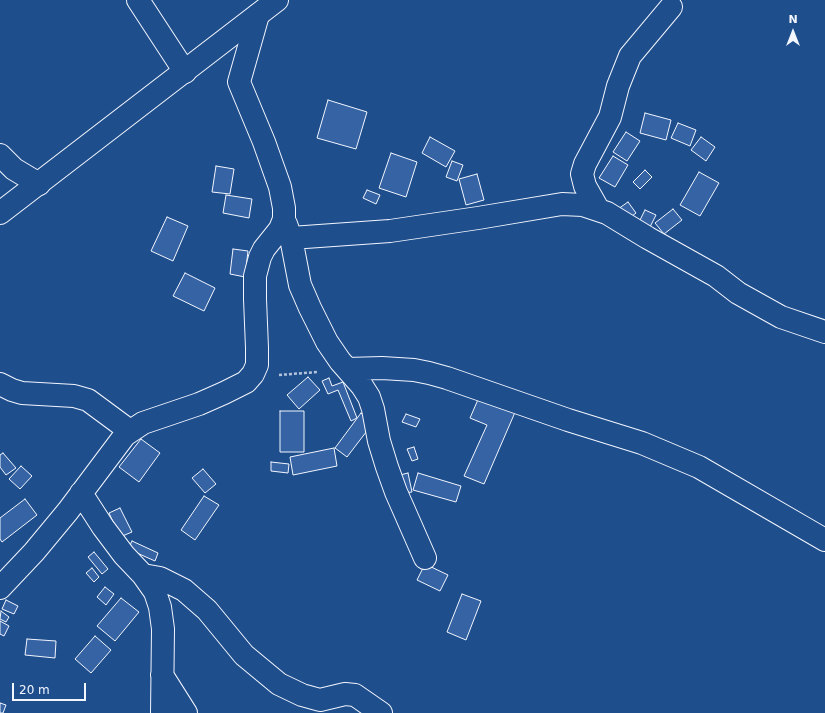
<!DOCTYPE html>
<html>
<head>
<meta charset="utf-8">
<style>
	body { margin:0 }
	#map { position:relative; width:825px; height:713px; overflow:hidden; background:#1f4e8c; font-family:"DejaVu Sans",sans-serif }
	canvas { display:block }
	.north { position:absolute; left:773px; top:12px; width:40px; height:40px; -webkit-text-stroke:3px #1f4e8c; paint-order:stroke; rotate:0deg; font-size:11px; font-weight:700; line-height:16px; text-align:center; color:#f2f6ff }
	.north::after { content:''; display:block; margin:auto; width:14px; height:18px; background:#f2f6ff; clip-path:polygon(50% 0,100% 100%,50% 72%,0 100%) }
	.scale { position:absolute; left:12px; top:683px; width:74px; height:18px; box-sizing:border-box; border:2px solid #f2f6ff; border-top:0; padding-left:5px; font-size:12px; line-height:14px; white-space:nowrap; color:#f2f6ff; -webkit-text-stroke:3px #1f4e8c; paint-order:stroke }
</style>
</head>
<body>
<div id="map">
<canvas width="825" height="713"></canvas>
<div class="north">N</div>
<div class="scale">20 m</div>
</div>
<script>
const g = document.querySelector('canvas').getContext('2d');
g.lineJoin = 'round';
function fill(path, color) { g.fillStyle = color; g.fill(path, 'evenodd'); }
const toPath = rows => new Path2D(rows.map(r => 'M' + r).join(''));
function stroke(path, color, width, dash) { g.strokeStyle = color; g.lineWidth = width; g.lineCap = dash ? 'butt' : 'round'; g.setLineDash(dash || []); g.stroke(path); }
const building = toPath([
	[328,100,367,112,356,149,317,138,328,100],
	[645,113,671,120,666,140,640,133,645,113],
	[678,123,696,130,690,146,671,138,678,123],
	[626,132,640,141,627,161,613,152,626,132],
	[430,137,455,151,446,167,422,153,430,137],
	[701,137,715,147,706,161,691,150,701,137],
	[391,153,417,162,406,197,379,188,391,153],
	[613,156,628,165,615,187,599,178,613,156],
	[452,161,463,165,457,181,446,177,452,161],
	[216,166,234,169,230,194,212,192,216,166],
	[645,170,652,177,640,189,633,182,645,170],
	[699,172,719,183,700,216,680,205,699,172],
	[477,174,484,200,466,205,459,179,477,174],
	[367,190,380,195,376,204,363,198,367,190],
	[226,195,252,199,249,218,223,213,226,195],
	[628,202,636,213,627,220,618,209,628,202],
	[673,209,682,220,664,234,655,223,673,209],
	[645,210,656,215,650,227,639,222,645,210],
	[167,217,188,226,173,261,151,251,167,217],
	[233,249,248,251,245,277,230,274,233,249],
	[185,273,215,288,204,311,173,296,185,273],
	[308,377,320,390,299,409,287,395,308,377],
	[329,378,332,386,343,382,357,418,351,421,338,390,328,394,322,381,329,378],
	[480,395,516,410,484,484,464,476,487,425,470,418,480,395],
	[280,411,304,411,304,452,280,452,280,411],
	[361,413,373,423,347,457,335,448,361,413],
	[406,414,420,419,416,427,402,422,406,414],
	[141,439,160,453,139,482,119,467,141,439],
	[414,447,418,459,412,461,407,449,414,447],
	[334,448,337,466,293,475,290,457,334,448],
	[3,453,16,468,6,475,0,467,0,455,3,453],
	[271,462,289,464,288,473,271,471,271,462],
	[21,466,32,476,20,489,9,479,21,466],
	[203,469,216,484,205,493,192,478,203,469],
	[408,473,412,492,404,493,400,475,408,473],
	[418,473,461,486,456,502,413,490,418,473],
	[204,496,219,505,195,540,181,530,204,496],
	[25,499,37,515,2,542,0,539,0,518,25,499],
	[120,508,132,532,120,537,109,513,120,508],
	[132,541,158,553,155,561,128,549,132,541],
	[94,552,108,569,102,574,88,557,94,552],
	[425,564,448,575,440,591,417,580,425,564],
	[92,568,99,577,94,582,86,573,92,568],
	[105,587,114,594,106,605,97,597,105,587],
	[462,594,481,601,466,640,447,632,462,594],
	[121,598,139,612,115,641,97,626,121,598],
	[6,600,18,606,14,614,2,609,6,600],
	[1,611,9,617,6,622,0,619,1,611],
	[0,621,9,626,4,636,0,634,0,621],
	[95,636,111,650,91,673,75,659,95,636],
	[27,639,56,641,55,658,25,655,27,639],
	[0,703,6,705,3,713,0,713,0,703]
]);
const path = toPath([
	[279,375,318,372]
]);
const minor = toPath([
	[138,0,185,72],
	[0,155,14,169,39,184],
	[598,209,585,186,582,174,585,164,610,117,618,86,630,56,671,7],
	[286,224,291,238,300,285,310,308,327,342,340,361,362,386,369,397,373,409,379,441,387,467,396,492,425,558],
	[291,238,390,231,478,218,562,204,583,205,607,213,648,238,716,276,738,293,781,317,825,332],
	[347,369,382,368,414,370,429,373,447,378,568,420,642,443,699,467,825,540],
	[0,384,12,390,22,393,74,396,88,400,130,431],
	[81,493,103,527,124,555,143,575,155,592,160,607,163,629,162,713],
	[143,575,160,578,184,590,207,610,244,655,279,684,302,695,320,700,345,694,355,695,381,713],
	[0,588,34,552,68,511,125,435,143,423,199,404,224,393,246,382,253,374,257,365,257,348,255,299,255,276,260,257,264,249,280,229,284,219,284,208,280,187,264,142,239,82,258,15],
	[162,675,186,713]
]);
const tertiary = toPath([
	[0,213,277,0]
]);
fill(building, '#3563a3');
stroke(building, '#f2f6ff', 1);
stroke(minor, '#f2f6ff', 24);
stroke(tertiary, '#f2f6ff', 24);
stroke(path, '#b3c4dc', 2.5, [3, 2]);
stroke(minor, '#1f4e8c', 22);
stroke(tertiary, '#1f4e8c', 22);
</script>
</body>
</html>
